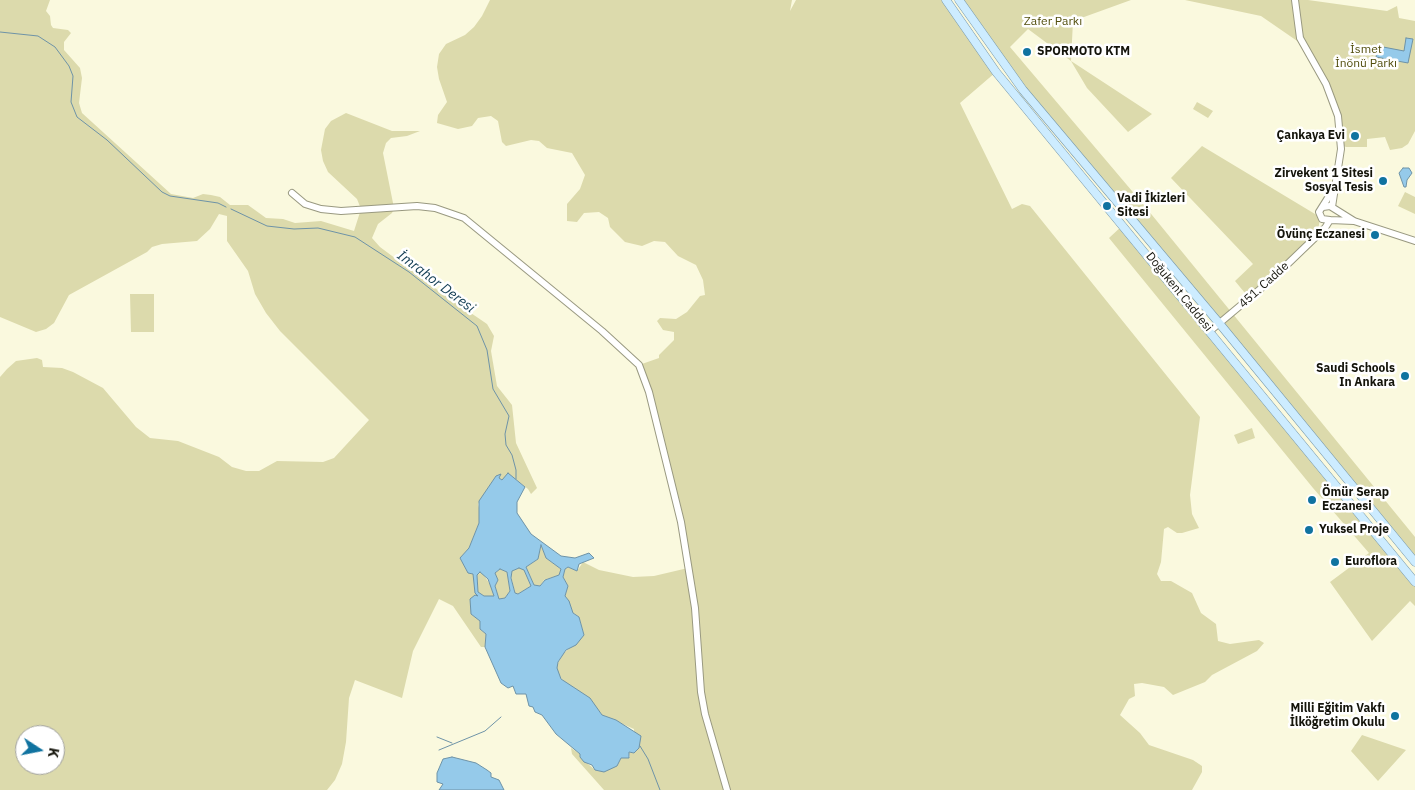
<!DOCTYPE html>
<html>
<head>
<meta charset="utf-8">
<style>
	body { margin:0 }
	#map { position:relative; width:1415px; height:790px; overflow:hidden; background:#faf9de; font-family:"IBM Plex Sans",sans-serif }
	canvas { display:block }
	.north { position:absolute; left:15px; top:725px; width:50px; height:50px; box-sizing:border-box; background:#fff; border:1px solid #a1a19d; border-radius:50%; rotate:101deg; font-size:14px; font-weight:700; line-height:20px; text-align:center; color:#14140b }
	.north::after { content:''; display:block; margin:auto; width:18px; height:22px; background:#1073a0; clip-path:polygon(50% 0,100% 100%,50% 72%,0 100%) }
</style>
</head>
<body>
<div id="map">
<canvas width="1415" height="790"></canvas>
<div class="north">K</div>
</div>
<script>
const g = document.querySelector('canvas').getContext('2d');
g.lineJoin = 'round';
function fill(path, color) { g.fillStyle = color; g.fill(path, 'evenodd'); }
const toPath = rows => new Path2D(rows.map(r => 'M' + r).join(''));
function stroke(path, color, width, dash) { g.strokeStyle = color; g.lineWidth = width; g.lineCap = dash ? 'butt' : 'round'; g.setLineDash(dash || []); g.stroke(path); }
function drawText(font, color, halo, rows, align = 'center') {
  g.font = font + ' "IBM Plex Sans",sans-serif'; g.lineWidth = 5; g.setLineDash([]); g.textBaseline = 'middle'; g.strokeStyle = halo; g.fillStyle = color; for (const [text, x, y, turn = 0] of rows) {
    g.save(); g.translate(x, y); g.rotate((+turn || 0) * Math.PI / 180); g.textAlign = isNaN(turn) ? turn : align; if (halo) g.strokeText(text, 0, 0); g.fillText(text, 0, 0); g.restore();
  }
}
const green = toPath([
	[0,0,50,0,46,11,50,16,51,25,53,28,68,30,71,33,64,42,64,50,80,68,82,78,79,103,82,113,171,194,193,198,203,194,211,195,220,197,230,205,248,205,266,218,283,219,295,223,321,221,354,231,361,209,357,199,328,172,323,161,321,150,325,129,331,121,346,113,392,131,420,131,407,136,391,138,386,143,383,153,394,208,392,213,378,224,372,238,380,247,443,294,487,324,494,336,491,351,497,386,512,405,516,443,537,488,531,494,528,489,511,476,502,480,496,476,478,504,481,516,479,523,469,548,460,558,467,570,473,574,478,596,471,601,471,614,480,621,480,629,486,634,485,647,481,647,453,606,439,599,413,651,402,698,355,680,349,698,346,742,342,764,335,780,327,790,0,790,0,377,7,369,16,361,37,358,42,360,43,367,62,368,73,372,103,388,136,427,150,438,178,441,219,457,232,467,246,471,259,471,277,461,323,462,334,458,369,420,280,331,266,313,255,294,248,271,227,241,227,216,219,214,210,229,197,241,162,244,152,247,147,252,69,295,54,323,46,329,36,332,0,317],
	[25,735,55,735,55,765,25,765],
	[490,0,792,0,790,11,796,0,946,0,996,72,960,103,1012,209,1022,204,1030,206,1200,417,1190,495,1192,514,1199,528,1182,533,1177,533,1168,527,1164,529,1161,562,1157,574,1161,581,1171,581,1192,593,1201,613,1216,624,1218,641,1230,644,1259,640,1264,643,1257,651,1212,675,1205,682,1173,695,1164,687,1142,683,1134,684,1135,696,1129,699,1120,715,1140,733,1149,745,1193,760,1202,766,1202,772,1192,790,604,790,572,754,571,748,580,754,582,759,594,769,602,771,617,766,621,758,630,757,629,753,634,753,635,750,634,729,602,715,588,697,565,683,557,673,557,665,563,654,584,635,579,617,573,613,565,596,568,586,563,577,565,569,568,567,577,571,583,562,599,570,633,577,654,576,688,568,681,522,639,365,659,358,659,355,674,340,674,332,663,330,657,321,660,318,676,319,687,312,700,296,705,295,703,280,696,265,678,256,665,242,654,241,642,246,625,242,610,227,608,218,599,212,584,213,577,222,567,221,567,204,580,189,585,175,572,153,547,148,539,141,531,140,506,146,502,142,498,121,491,116,478,118,472,126,458,129,437,123,438,115,447,102,439,79,437,67,439,54,446,44,465,35,474,27,482,16],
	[959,0,1131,0,1073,21,1071,61,1152,114,1128,132,1087,88,1071,61,1028,29,1010,47,1143,204,1415,537,1415,562,998,58],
	[1185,0,1308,0,1387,11,1397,6,1399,18,1415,21,1415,131,1408,144,1402,148,1390,150,1385,137,1367,139,1367,147,1346,147,1342,145,1336,106,1303,45,1261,16],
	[1197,102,1213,111,1208,118,1193,109],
	[1202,146,1320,217,1318,232,1249,298,1235,281,1253,264,1171,178],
	[1405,192,1415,197,1415,214,1398,206],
	[1123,225,1415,582,1415,606,1410,601,1372,641,1330,582,1369,553,1313,488,1109,238],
	[130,294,154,294,154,332,131,332],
	[1252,428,1255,438,1238,444,1234,435],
	[541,545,546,558,561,569,559,575,544,580,540,586,534,585,526,567,538,559],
	[519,568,525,570,531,586,518,594,515,593,511,576,512,571],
	[500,569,507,572,510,591,505,598,499,599,495,586,498,580,495,573],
	[482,572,491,586,494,596,484,596,478,592,477,575],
	[1362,735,1406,750,1378,781,1351,751]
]);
const water = toPath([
	[1406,38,1413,39,1408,63,1376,57,1378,46,1404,51,1406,38],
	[1403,168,1409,168,1412,173,1407,180,1406,187,1404,187,1399,173,1403,168],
	[508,473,525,487,517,502,517,513,531,534,561,556,575,558,589,553,594,558,579,564,577,571,568,567,565,569,563,577,568,586,565,596,569,601,573,613,579,617,584,635,576,645,566,650,558,662,557,668,561,679,590,698,602,715,616,720,641,736,639,748,634,753,629,752,629,758,621,758,617,766,604,772,595,770,592,765,584,762,580,757,580,754,556,734,542,715,535,712,533,707,529,706,526,694,516,694,513,686,508,688,501,683,485,647,486,634,480,629,480,621,471,614,470,599,475,595,478,596,475,593,473,574,468,573,460,558,469,548,479,523,479,501,496,476,501,474,499,478,502,480,508,473],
	[541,545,546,558,561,569,559,575,545,580,540,586,534,585,526,567,538,559,541,545],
	[519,568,524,570,531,586,518,594,515,593,511,578,512,571,519,568],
	[500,569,507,572,510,591,505,598,499,599,495,586,498,580,495,573,500,569],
	[480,572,488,579,494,596,484,596,478,592,477,575,480,572],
	[452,757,476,763,487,770,491,773,491,777,499,780,504,790,439,790,443,784,437,782,437,773,443,759,452,757]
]);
const stream = toPath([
	[0,32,38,36,55,47,69,66,73,76,71,102,77,117,107,140,162,192,170,196,218,203,226,207],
	[231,209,267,226,294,229,318,228,355,237,409,272,477,326,487,350,493,389,509,416,505,434,506,445,512,455,516,470,516,479],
	[437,737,452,743],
	[640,746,648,759,660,790],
	[439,750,485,731,501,717]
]);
const tertiary = toPath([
	[1295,0,1300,38,1326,84,1338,116,1341,149,1332,207],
	[292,193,305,204,321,209,341,211,417,206,435,208,464,218,602,331,639,365,649,392,681,522,695,608,701,692,705,714,727,790],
	[1323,207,1330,206,1354,221,1415,241],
	[1330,220,1322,219,1319,212,1331,193],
	[1210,331,1271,280,1325,228,1330,220,1354,221]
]);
const primary = toPath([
	[946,0,996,72,1415,582],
	[959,0,1023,90,1219,323,1415,562]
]);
const markers = [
	[1027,52,5,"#1073a0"],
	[1355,136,5,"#1073a0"],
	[1383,181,5,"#1073a0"],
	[1107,206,5,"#1073a0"],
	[1375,235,5,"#1073a0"],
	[1405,376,5,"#1073a0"],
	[1312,500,5,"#1073a0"],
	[1309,530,5,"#1073a0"],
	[1335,562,5,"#1073a0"],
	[1395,716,5,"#1073a0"]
];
const parkNames = [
	["Zafer Parkı",1053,22],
	["İsmet",1366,50],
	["İnönü Parkı",1366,64]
];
const poiNames = [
	["SPORMOTO KTM",1037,52],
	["Çankaya Evi",1345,136,"right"],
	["Zirvekent 1 Sitesi",1373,174,"right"],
	["Sosyal Tesis",1373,188,"right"],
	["Vadi İkizleri",1117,199],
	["Sitesi",1117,213],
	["Övünç Eczanesi",1365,235,"right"],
	["Saudi Schools",1395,369,"right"],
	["In Ankara",1395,383,"right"],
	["Ömür Serap",1322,493],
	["Eczanesi",1322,507],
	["Yuksel Proje",1319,530],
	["Euroflora",1345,562],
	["Milli Eğitim Vakfı",1385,709,"right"],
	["İlköğretim Okulu",1385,723,"right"]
];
const streetNames = [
	["451. Cadde",1264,285,-42],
	["Doğukent Caddesi",1179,292,51]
];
const waterNames = [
	["İmrahor Deresi",436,282,37]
];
fill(green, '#dcdaac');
fill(water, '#95caea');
stroke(water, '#6e93a7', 1);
stroke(stream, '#6e93a7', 1);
stroke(tertiary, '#999980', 8);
stroke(primary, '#7798aa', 9);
stroke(tertiary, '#fff', 6);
stroke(primary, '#cdecff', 8);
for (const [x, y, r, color] of markers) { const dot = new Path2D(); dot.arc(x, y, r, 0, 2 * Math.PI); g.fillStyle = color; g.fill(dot); stroke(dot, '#fff', 2); }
drawText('12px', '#524e0d', '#fff', parkNames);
drawText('bold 12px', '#14140b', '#fff', poiNames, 'left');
drawText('12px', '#14140b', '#fff', streetNames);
drawText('italic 14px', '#103b52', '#fff', waterNames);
</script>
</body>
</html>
